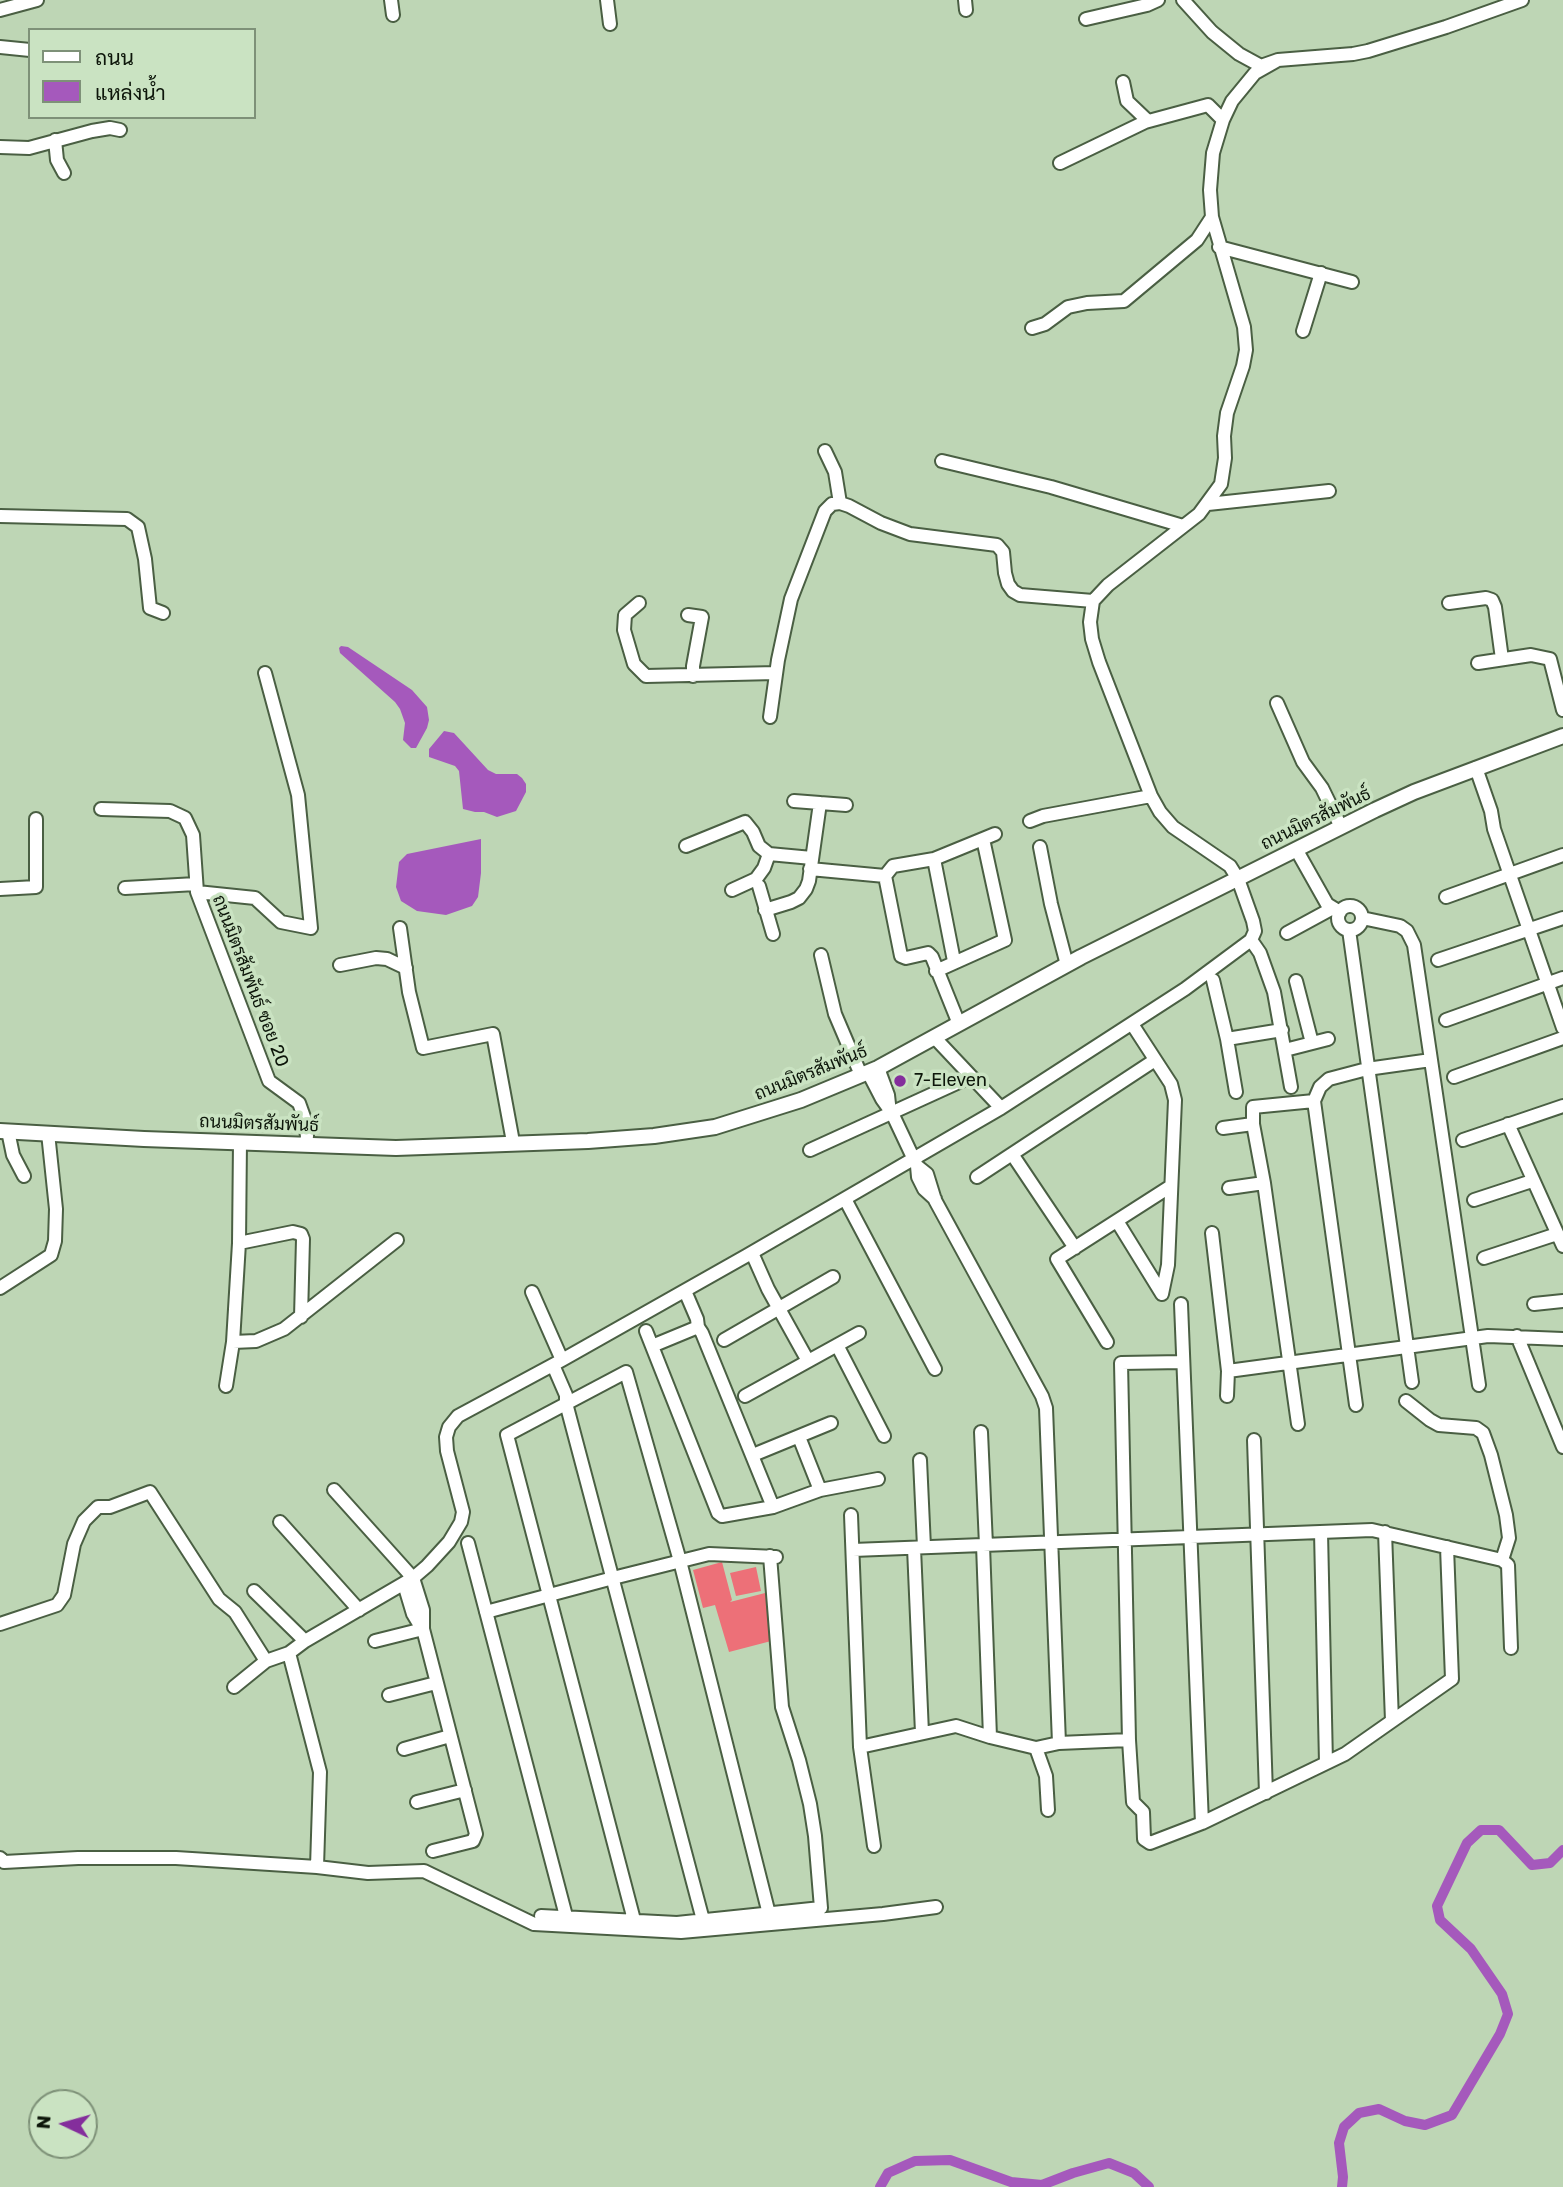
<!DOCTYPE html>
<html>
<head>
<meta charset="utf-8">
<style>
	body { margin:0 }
	#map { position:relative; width:1563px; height:2187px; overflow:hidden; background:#bed6b5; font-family:Rubik,Sarabun,sans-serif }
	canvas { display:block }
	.legend { position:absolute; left:28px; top:28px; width:228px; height:91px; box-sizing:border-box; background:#cae3c2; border:2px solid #7e9178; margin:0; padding:9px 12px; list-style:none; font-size:21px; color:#0d160a }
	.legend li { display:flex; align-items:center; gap:14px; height:35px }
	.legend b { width:35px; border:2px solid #7e9178 }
	.north { position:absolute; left:28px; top:2089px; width:70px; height:70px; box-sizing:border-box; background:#cae3c2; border:2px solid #7e9178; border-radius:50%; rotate:275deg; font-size:19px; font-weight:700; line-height:28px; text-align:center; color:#0d160a }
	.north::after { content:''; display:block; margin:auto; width:24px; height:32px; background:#842e9c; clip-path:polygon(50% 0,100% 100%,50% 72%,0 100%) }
</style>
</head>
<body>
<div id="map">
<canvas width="1563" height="2187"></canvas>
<ul class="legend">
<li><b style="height:9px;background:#fff"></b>ถนน</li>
<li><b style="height:19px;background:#a559bc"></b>แหล่งน้ำ</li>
</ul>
<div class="north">N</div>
</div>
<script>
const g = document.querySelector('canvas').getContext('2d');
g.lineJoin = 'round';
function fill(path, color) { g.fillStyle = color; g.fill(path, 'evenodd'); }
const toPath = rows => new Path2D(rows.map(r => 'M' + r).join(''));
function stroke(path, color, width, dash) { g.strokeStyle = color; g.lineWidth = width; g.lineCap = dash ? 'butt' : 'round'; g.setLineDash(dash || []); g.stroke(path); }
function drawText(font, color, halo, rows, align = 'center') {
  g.font = font + ' Rubik,Sarabun,sans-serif'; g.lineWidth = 7; g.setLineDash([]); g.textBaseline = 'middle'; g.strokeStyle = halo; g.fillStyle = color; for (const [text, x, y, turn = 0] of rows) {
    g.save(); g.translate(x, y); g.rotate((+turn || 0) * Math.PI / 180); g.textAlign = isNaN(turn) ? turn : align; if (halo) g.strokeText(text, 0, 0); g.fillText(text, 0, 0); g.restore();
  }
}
const green = toPath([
	[722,1562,732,1600,730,1602,769,1592,775,1640,729,1652,715,1605,703,1608,693,1570],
	[756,1567,761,1591,736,1596,730,1573]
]);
const water = toPath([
	[341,646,348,647,412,690,427,707,429,720,427,728,416,748,411,748,403,740,405,723,400,709,395,702,340,653,339,648],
	[444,731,454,733,488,770,496,774,517,774,522,778,526,784,526,792,516,811,497,817,484,812,475,812,463,809,459,771,455,766,429,757,429,749],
	[481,839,481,873,478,897,472,906,446,915,417,911,401,901,396,887,399,862,407,854]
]);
const canal = toPath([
	[880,2187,888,2173,915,2161,950,2160,1011,2182,1042,2185,1073,2173,1109,2163,1134,2173,1149,2187],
	[1342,2187,1343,2177,1339,2143,1344,2127,1359,2113,1379,2109,1405,2121,1425,2125,1452,2115,1500,2034,1508,2014,1502,1994,1471,1949,1440,1920,1437,1906,1467,1843,1481,1830,1499,1830,1532,1865,1550,1863,1563,1850]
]);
const minor = toPath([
	[391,0,393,15],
	[607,0,610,24],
	[965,0,966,10],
	[1183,0,1212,32,1239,54,1261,66,1278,60,1353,54,1368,51,1446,27,1522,0],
	[0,10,37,0],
	[1086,19,1147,5,1158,0],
	[0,47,30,50],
	[1278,60,1255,73,1232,101,1223,120,1213,153,1210,190,1212,217,1244,327,1246,350,1243,366,1227,413,1224,436,1225,458,1221,484,1199,514,1108,585,1093,601,1090,622,1092,639,1099,662,1151,796,1160,812,1173,827,1230,866,1238,879,1253,921,1255,931,1251,940,1260,953,1274,992,1291,1087],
	[1123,82,1127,101,1148,121],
	[55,140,57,160,64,173],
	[0,147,29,148,92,131,110,128,120,130],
	[1060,163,1145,122,1208,105,1223,120],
	[1219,247,1352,282],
	[1032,328,1045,324,1068,307,1087,303,1124,301,1197,240,1212,217],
	[1303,331,1321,273],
	[825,451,835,472,840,503],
	[942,461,1051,487,1183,526],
	[1208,504,1329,491],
	[0,516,127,519,138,527,145,559,150,608,163,613],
	[639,603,625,615,624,630,634,664,646,676,776,673],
	[1449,603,1486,598,1492,600,1495,607,1502,659],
	[688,615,702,617,693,666,693,676],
	[1478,663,1531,655,1550,659,1563,710],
	[1277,703,1303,762,1322,788,1341,827],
	[770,717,778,660,791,599,825,511,832,504,840,503,849,506,881,523,910,534,997,545,1003,552,1005,573,1008,584,1013,591,1020,595,1093,601],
	[1476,768,1491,811,1494,829,1563,1028],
	[794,801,846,805],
	[101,809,170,811,185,818,193,835,197,892,269,1081,299,1103,304,1117,307,1136,306,1144],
	[1030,821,1043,816,1151,796],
	[686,846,745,822,753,832,759,846,769,854,812,858],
	[1040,847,1051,904,1067,965],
	[1296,849,1327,904,1340,912],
	[934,859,954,961],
	[810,869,885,876],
	[759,886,773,934],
	[125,888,196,884],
	[0,889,36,887,36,819],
	[732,890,756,879,764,868,769,854],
	[197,892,255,898,281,922,311,928,298,795,265,673],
	[1446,897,1563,855],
	'1338 918a12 12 0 1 1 24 0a12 12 0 1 1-24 0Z',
	[765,910,791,902,799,898,806,889,809,881,820,803],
	[1362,918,1400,926,1407,931,1414,945,1479,1385],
	[400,928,409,992,423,1048,493,1034,513,1142],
	[1349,930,1412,1382],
	[1287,933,1333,908],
	[821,955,835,1014,861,1075],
	[1438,960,1563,918],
	[340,965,376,958,387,959,406,968],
	[936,971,1005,940,983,839],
	[1213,980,1227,1039,1236,1092],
	[1296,981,1312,1043],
	[1446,1020,1563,978],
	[959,1024,932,957,928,953,906,958,901,956,885,876,893,866,934,859,995,834],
	[1132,1024,1171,1084,1175,1100,1168,1265,1162,1294],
	[935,1038,1001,1108],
	[1227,1039,1282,1030],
	[1285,1050,1328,1039],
	[878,1068,888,1095,889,1104],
	[868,1072,882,1099,892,1113,917,1166,918,1177,924,1189,935,1199],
	[1454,1077,1563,1038],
	[1508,1124,1563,1246],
	[1223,1128,1253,1124],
	[8,1131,13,1155,24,1176],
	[1463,1140,1563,1106],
	[810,1150,970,1077],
	[1012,1154,1075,1248],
	[917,1166,927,1174,935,1200,1042,1396,1046,1408,1059,1743],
	[977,1177,1155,1060],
	[1229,1188,1264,1183],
	[845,1199,935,1369],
	[1474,1200,1532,1181],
	[1117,1221,1162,1294],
	[1212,1233,1228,1371,1227,1396],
	[239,1243,293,1232,301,1234,303,1239,301,1317],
	[752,1253,768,1289,808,1361],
	[1484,1258,1557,1234],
	[0,1288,51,1255,55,1241,56,1209,48,1133],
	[685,1291,697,1319,698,1327],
	[532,1292,562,1360],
	[1181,1304,1202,1823],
	[1534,1304,1563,1301],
	[646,1331,718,1513,722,1516,773,1507,820,1490,878,1479],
	[1517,1336,1563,1447],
	[724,1340,833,1277],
	[233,1342,256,1341,284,1329,397,1240],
	[1107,1342,1057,1259,1171,1186],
	[837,1345,884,1436],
	[652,1346,698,1327,702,1333,773,1507],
	[1183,1362,1121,1363,1129,1740,1133,1802,1143,1812,1144,1839,1150,1843,1202,1823,1345,1754,1452,1679,1447,1547],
	[553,1365,566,1395,566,1403,703,1920],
	[1228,1371,1488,1336,1563,1339],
	[226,1386,233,1342,239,1243,240,1142],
	[745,1396,859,1333],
	[1406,1401,1430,1420,1439,1425,1476,1428,1483,1433,1491,1455,1506,1515,1509,1538,1502,1560],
	[1356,1405,1314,1101,1320,1087,1329,1079,1367,1069,1431,1060],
	[1298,1424,1264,1183,1253,1124,1253,1107,1314,1101],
	[981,1432,986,1545],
	[799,1437,820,1490],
	[1254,1440,1266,1793],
	[753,1455,831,1423],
	[920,1460,924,1547],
	[334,1490,413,1578,423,1610,423,1629,476,1834,473,1841,433,1851],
	[851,1515,860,1747,874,1846],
	[280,1522,359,1610],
	[1321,1532,1326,1763],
	[1385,1532,1392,1721],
	[468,1543,566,1916],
	[983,1545,990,1737],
	[914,1548,922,1733],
	[853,1550,1372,1530,1502,1560,1508,1565,1511,1648],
	[404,1584,413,1614,422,1629],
	[254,1591,305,1641],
	[486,1612,613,1578,709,1554,776,1557],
	[0,1624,57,1605,64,1595,74,1544,84,1521,98,1507,110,1507,150,1492,219,1599,235,1612,266,1661],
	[375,1641,423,1629],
	[289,1653,320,1772,317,1867],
	[234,1687,266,1661,289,1653,305,1641,413,1578,427,1566,449,1542,461,1522,463,1512,447,1451,446,1437,449,1427,458,1416,562,1360,746,1256,1001,1108,1185,989,1251,940],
	[389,1695,436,1683],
	[860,1747,956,1726,990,1737,1036,1748,1059,1743,1129,1740],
	[1036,1748,1046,1776,1048,1810],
	[404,1749,450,1736],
	[417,1802,465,1790],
	[0,1858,4,1862,78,1858,176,1858,317,1867,368,1873,424,1871,534,1924,681,1932,883,1914,936,1907],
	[541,1916,677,1923,821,1908,815,1836,810,1804,799,1760,782,1707,770,1556],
	[634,1920,507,1435,626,1372,680,1561,769,1914]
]);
const tertiary = toPath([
	[0,1131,144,1139,396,1148,588,1141,654,1136,715,1127,801,1100,878,1068,1081,957,1375,810,1414,792,1563,736]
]);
const markers = [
	[900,1081,7,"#842e9c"]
];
const streetNames = [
	["ถนนมิตรสัมพันธ์",1316,819,-26],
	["ถนนมิตรสัมพันธ์ ซอย 20",250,981,69],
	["ถนนมิตรสัมพันธ์",811,1073,-22],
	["ถนนมิตรสัมพันธ์",259,1124,2]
];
const poiNames = [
	["7-Eleven",914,1081]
];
fill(green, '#ed7078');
fill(water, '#a559bc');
stroke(canal, '#a559bc', 10);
stroke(minor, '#4a5f43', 16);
stroke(tertiary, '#4a5f43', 18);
stroke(minor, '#fff', 12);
stroke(tertiary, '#fff', 14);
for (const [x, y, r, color] of markers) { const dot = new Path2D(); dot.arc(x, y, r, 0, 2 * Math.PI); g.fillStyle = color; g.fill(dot); stroke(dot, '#cae3c2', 2.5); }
drawText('18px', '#0d160a', '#cae3c2', streetNames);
drawText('18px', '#0d160a', '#cae3c2', poiNames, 'left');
</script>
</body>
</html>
